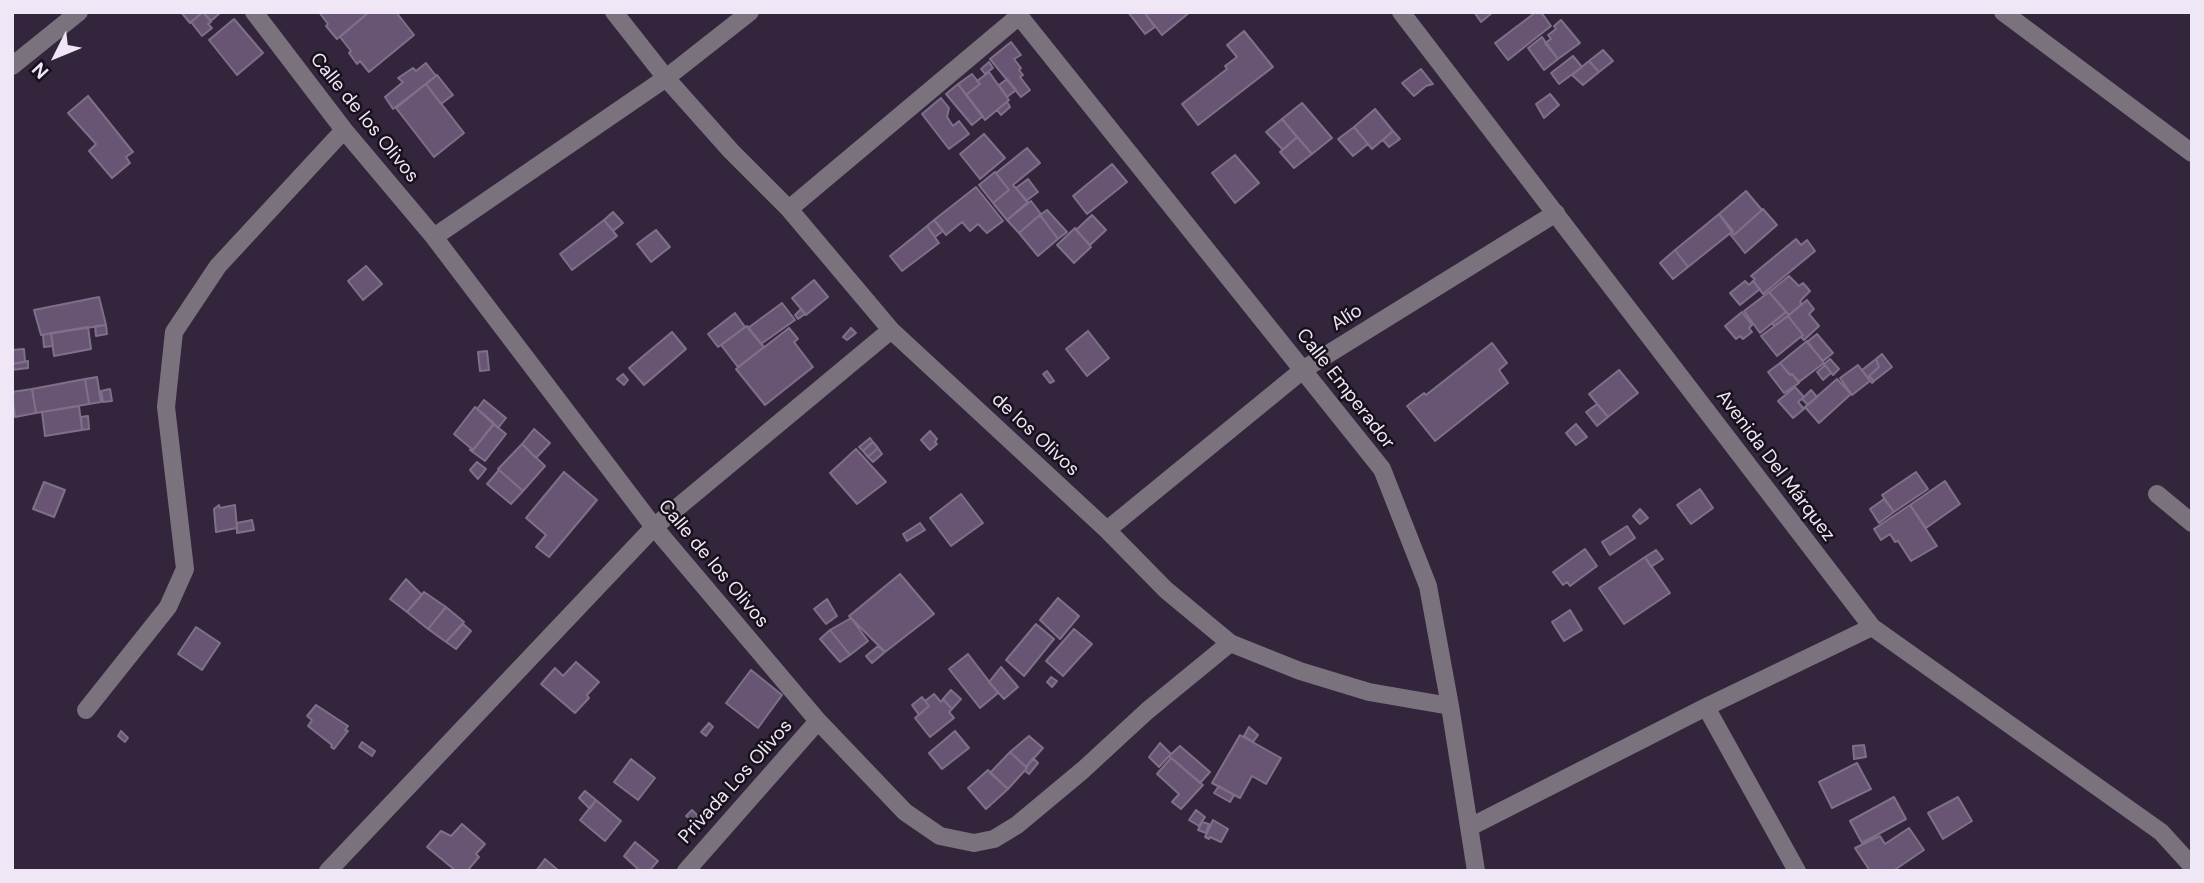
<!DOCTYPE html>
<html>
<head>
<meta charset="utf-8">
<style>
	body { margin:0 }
	#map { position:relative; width:2204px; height:883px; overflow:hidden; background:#33253b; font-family:"DM Sans",sans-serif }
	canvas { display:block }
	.frame { position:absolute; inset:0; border:14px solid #f0e7f6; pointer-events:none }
	.north { position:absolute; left:21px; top:21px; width:70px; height:70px; -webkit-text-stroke:5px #17111b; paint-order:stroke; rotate:227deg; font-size:19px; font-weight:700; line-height:28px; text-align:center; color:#f0e7f6 }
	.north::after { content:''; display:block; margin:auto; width:24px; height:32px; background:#f0e7f6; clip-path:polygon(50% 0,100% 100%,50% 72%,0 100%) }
</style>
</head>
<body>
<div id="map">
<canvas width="2204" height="883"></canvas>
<div class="frame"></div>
<div class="north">N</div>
</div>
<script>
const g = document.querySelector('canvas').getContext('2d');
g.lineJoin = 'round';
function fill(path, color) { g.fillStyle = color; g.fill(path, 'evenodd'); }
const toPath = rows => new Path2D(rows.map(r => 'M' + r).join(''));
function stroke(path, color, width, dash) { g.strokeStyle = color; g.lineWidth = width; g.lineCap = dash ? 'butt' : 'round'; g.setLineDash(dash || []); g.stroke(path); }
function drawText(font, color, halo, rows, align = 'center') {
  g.font = font + ' "DM Sans",sans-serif'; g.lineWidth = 5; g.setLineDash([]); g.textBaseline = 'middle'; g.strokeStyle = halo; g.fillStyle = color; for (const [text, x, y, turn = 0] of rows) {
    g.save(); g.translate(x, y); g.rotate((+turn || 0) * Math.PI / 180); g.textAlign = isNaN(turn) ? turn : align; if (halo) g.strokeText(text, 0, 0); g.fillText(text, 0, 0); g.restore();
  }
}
const building = toPath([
	[181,12,203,12,190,23,181,12],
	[203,12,221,12,211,21,203,12],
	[203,12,211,22,208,24,212,28,202,36,191,22,203,12],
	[319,12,369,12,337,39,326,26,328,24,319,12],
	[369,12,396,12,414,35,369,72,360,61,357,64,349,53,351,51,340,37,369,12],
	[1128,12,1144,12,1155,27,1145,34,1128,12],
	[1144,12,1190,12,1162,35,1144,12],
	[1474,12,1493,12,1481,22,1474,12],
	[1536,12,1541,12,1551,26,1508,60,1495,43,1536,12],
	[234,19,263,53,237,75,209,40,234,19],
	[1561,20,1580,43,1558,59,1545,43,1551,39,1548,35,1556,29,1554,26,1561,20],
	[1244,31,1273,67,1198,125,1182,104,1227,69,1225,66,1237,57,1227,45,1244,31],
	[1542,37,1558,59,1544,70,1528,48,1542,37],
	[1011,42,1021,55,1014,59,1021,68,1019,70,1023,75,1020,77,1030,90,1021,97,990,59,1011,42],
	[1603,50,1613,61,1599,72,1589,61,1603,50],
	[1573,56,1582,67,1559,84,1551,73,1573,56],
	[1589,61,1599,72,1583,85,1572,75,1589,61],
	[989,62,993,68,985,74,981,69,989,62],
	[426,63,436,76,393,109,385,97,403,82,398,78,413,68,416,71,426,63],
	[1421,69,1433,84,1426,86,1414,96,1402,83,1421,69],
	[989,72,1009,100,985,120,966,95,980,84,977,81,989,72],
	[972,74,980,84,966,95,958,84,972,74],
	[437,75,453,95,441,104,426,84,437,75],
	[1007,79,1016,90,1007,97,999,85,1007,79],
	[426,84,464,133,434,157,396,108,426,84],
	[958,84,983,116,972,125,946,94,958,84],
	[1550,94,1559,105,1544,118,1536,104,1550,94],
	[88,96,133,152,126,157,130,163,112,178,89,151,96,144,68,113,88,96],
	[941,98,949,108,947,117,953,126,959,121,969,134,949,149,922,114,941,98],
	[1007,102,1010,107,1001,115,997,110,1007,102],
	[1302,103,1332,138,1312,154,1282,119,1302,103],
	[1375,109,1393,131,1372,149,1354,127,1375,109],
	[1282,119,1297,137,1283,150,1266,132,1282,119],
	[1354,127,1368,144,1353,156,1338,139,1354,127],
	[1393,131,1400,139,1389,147,1383,140,1393,131],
	[984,134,1005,158,980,179,960,154,984,134],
	[1297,137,1312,154,1294,168,1280,152,1297,137],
	[1027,148,1040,163,1013,185,1028,202,1007,220,993,203,1009,190,996,173,1027,148],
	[1235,155,1259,183,1235,203,1212,173,1235,155],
	[1112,164,1127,182,1087,214,1073,196,1112,164],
	[995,172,1009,190,993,203,979,185,995,172],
	[1028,179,1038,192,1026,201,1016,188,1028,179],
	[976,187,1003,221,987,233,978,224,970,231,962,222,946,235,934,220,976,187],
	[1746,191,1762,210,1734,235,1719,214,1746,191],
	[1031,201,1041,214,1019,233,1007,220,1031,201],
	[1763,209,1777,225,1745,253,1730,234,1732,232,1734,235,1763,209],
	[1047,210,1067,232,1058,239,1040,215,1047,210],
	[613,212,623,223,613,231,604,220,613,212],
	[1719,214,1733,231,1688,267,1675,250,1719,214],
	[1040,215,1058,239,1038,256,1019,233,1040,215],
	[1092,215,1106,230,1090,245,1076,230,1092,215],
	[604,220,617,236,572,270,560,254,604,220],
	[934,220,943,231,935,237,927,226,934,220],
	[927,226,939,243,902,271,890,256,927,226],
	[1075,228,1091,247,1074,263,1057,245,1075,228],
	[656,230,670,247,651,262,637,244,656,230],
	[1796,239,1801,245,1807,240,1815,251,1763,294,1753,281,1755,279,1751,276,1796,239],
	[1675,250,1688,267,1673,279,1660,263,1675,250],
	[366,266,382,284,363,300,348,281,366,266],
	[1789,276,1799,286,1803,283,1810,291,1803,298,1800,302,1802,304,1789,315,1769,292,1789,276],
	[814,280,828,297,806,315,792,298,814,280],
	[1745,281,1749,285,1753,281,1760,289,1740,305,1730,293,1745,281],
	[1769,292,1786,312,1760,333,1744,311,1769,292],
	[99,297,106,325,41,335,34,310,99,297],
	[1807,300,1814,309,1809,314,1819,326,1804,340,1801,337,1803,335,1788,316,1807,300],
	[782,303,795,320,761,344,748,328,782,303],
	[801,309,805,314,798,319,795,315,801,309],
	[1742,312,1752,325,1749,328,1752,332,1743,339,1740,336,1736,339,1725,326,1742,312],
	[1786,312,1789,315,1774,326,1772,323,1786,312],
	[735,313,745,327,718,347,708,334,735,313],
	[1788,316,1803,335,1777,356,1761,336,1788,316],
	[106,325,107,334,96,336,95,326,106,325],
	[747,326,764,347,738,367,721,345,747,326],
	[88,327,91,349,54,356,51,333,88,327],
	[789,328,798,339,794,342,813,367,765,405,736,369,789,328],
	[851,328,856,333,847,340,843,337,851,328],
	[1088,331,1109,358,1087,376,1066,349,1088,331],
	[672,332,686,349,644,385,629,368,672,332],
	[51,333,53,346,44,347,43,335,51,333],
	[1817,334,1833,353,1823,361,1807,342,1817,334],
	[1807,341,1824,363,1799,382,1792,374,1790,375,1780,363,1807,341],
	[1492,343,1507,363,1499,370,1508,383,1435,441,1407,406,1424,393,1426,395,1492,343],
	[24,349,25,362,12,364,12,350,24,349],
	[487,351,489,370,480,371,478,352,487,351],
	[1882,354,1892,367,1874,381,1869,376,1879,367,1876,359,1882,354],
	[1830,359,1839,369,1833,375,1824,364,1830,359],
	[1876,359,1879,367,1869,376,1874,381,1872,383,1862,370,1876,359],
	[28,361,28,368,12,370,12,364,28,361],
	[1780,363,1790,375,1792,374,1799,383,1784,393,1768,372,1780,363],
	[1825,365,1831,373,1823,380,1817,372,1825,365],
	[1858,365,1870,381,1852,395,1840,378,1858,365],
	[1619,370,1638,393,1608,417,1589,394,1619,370],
	[1047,371,1054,381,1050,383,1043,374,1047,371],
	[623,374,628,380,624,385,617,379,623,374],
	[97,377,101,402,89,404,85,379,97,377],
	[85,379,89,404,36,413,32,389,85,379],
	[1837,379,1851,394,1819,423,1805,407,1837,379],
	[1795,387,1804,397,1798,402,1804,409,1793,418,1778,401,1795,387],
	[32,389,36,413,15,417,12,392,32,389],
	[110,389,112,401,103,402,101,391,110,389],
	[1811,390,1817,397,1808,405,1802,399,1811,390],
	[484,400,506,418,498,428,477,409,484,400],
	[1597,404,1608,417,1597,426,1586,412,1597,404],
	[79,406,82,430,45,436,42,412,79,406],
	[475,407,494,423,473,450,454,434,475,407],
	[88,416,89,429,82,430,81,417,88,416],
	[494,424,506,434,485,461,470,450,471,448,473,450,494,424],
	[1576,424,1587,437,1576,445,1566,433,1576,424],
	[534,429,550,443,536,458,522,444,534,429],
	[930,431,937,439,935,442,937,444,930,450,921,440,930,431],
	[870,438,873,442,863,451,859,447,870,438],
	[873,442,878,448,868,457,863,451,873,442],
	[522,444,545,466,523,491,498,469,522,444],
	[878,448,882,454,873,462,868,457,878,448],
	[856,449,886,482,857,504,830,473,856,449],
	[477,462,486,469,478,479,470,470,477,462],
	[499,470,523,491,511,504,487,484,499,470],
	[564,472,597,500,549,557,536,547,546,535,526,518,564,472],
	[1916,472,1928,489,1894,512,1882,495,1916,472],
	[1945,481,1960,504,1926,528,1910,505,1945,481],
	[44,482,65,490,54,517,33,509,44,482],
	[1700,489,1713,508,1691,524,1677,505,1700,489],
	[961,494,983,523,951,546,930,518,961,494],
	[1884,499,1894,512,1879,523,1870,509,1884,499],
	[219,505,220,508,235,505,237,528,216,532,214,509,219,505],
	[1910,505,1937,546,1911,561,1898,541,1895,542,1890,534,1881,540,1874,529,1910,505],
	[1640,509,1648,518,1640,524,1633,516,1640,509],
	[252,520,254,530,237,533,237,523,252,520],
	[920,523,925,530,907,541,903,534,920,523],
	[1627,526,1635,538,1610,555,1602,542,1627,526],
	[1585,549,1597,566,1570,586,1567,582,1563,585,1553,572,1585,549],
	[1656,550,1663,559,1651,567,1645,557,1656,550],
	[1645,557,1670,593,1624,624,1599,588,1645,557],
	[900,574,934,614,885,652,849,616,900,574],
	[406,579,422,595,407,612,390,599,406,579],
	[424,592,446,607,428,629,407,612,424,592],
	[1058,598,1079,616,1060,639,1040,620,1058,598],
	[827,599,837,616,826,624,814,609,827,599],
	[446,607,464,622,446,642,428,629,446,607],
	[1570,610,1582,630,1564,641,1552,622,1570,610],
	[851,618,868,641,850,655,830,630,851,618],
	[463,624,471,631,456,649,446,642,463,624],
	[1036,624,1054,639,1024,676,1006,660,1036,624],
	[196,627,220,643,202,670,178,654,196,627],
	[1074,629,1092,644,1063,676,1046,661,1074,629],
	[830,630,850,655,840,662,820,639,830,630],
	[878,646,885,652,872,663,866,656,878,646],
	[968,654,998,693,980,708,949,669,968,654],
	[576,662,599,682,587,695,589,698,575,713,541,684,555,668,563,676,576,662],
	[1001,667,1018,687,1004,699,989,682,1001,667],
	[751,670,782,695,758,728,726,703,751,670],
	[1051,677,1057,681,1052,687,1047,682,1051,677],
	[951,690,961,699,952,709,943,699,951,690],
	[934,694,941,702,943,699,952,709,949,712,954,718,930,737,915,718,929,706,925,701,934,694],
	[922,697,929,706,919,715,912,705,922,697],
	[316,705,348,726,345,730,348,731,334,749,331,747,332,745,308,726,312,720,307,716,316,705],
	[709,723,713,727,706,736,701,732,709,723],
	[1249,727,1258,735,1253,742,1244,736,1249,727],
	[121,731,128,738,125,742,118,736,121,731],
	[955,731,969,748,942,769,929,753,955,731],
	[1240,735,1281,758,1266,784,1252,776,1240,798,1212,783,1240,735],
	[1029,736,1043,748,1026,767,1010,752,1029,736],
	[362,742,375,751,372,756,359,747,362,742],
	[1160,743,1171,754,1159,767,1149,757,1160,743],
	[1864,745,1866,757,1854,759,1853,746,1864,745],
	[1180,746,1210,772,1200,783,1169,756,1180,746],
	[1010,752,1027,768,1008,789,990,773,1010,752],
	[1169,756,1203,785,1181,809,1172,802,1179,794,1157,774,1171,758,1169,756],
	[1033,758,1038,763,1029,774,1025,771,1027,768,1026,767,1033,758],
	[631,759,655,778,638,800,614,782,631,759],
	[1857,763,1871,789,1832,808,1819,782,1857,763],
	[988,770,1008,789,986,809,968,788,988,770],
	[1219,786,1234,795,1230,802,1214,793,1219,786],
	[585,791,596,800,590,809,579,798,585,791],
	[1894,797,1906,819,1862,843,1850,821,1894,797],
	[1958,797,1972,821,1943,839,1928,813,1958,797],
	[596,800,621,821,605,841,580,820,596,800],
	[692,810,698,816,694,822,686,816,692,810],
	[1196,810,1205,817,1199,826,1189,820,1196,810],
	[1213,820,1228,829,1221,842,1210,837,1209,839,1205,837,1213,820],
	[1202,822,1209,824,1206,833,1198,830,1202,822],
	[462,824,485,844,476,854,479,857,467,871,456,871,427,847,441,831,451,836,462,824],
	[1909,828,1924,850,1893,871,1870,871,1855,848,1880,836,1885,844,1909,828],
	[635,842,658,861,649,871,640,871,624,856,635,842],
	[545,859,559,871,536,871,545,859]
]);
const minor = toPath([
	[254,12,344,130,434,237,654,527,818,721,905,812,940,836,974,843,994,839,1017,825,1083,770,1147,711,1230,643],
	[614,12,666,78,731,151,789,209,891,330,1107,530,1166,590,1230,643,1300,671,1369,692,1450,706],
	[1016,12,1382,469,1428,586,1450,706,1476,871],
	[1401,12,1872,627,2161,832,2192,866],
	[2003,12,2192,153],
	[12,66,79,12],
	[789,209,1019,16],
	[434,237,666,78,750,12],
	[2157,494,2192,523],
	[1107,530,1304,369,1556,213],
	[1706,707,1797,871],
	[86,710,168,607,185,569,166,407,174,332,218,266,344,130],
	[1470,827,1706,707,1872,627],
	[328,871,654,527,891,330],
	[686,871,818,721]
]);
const streetNames = [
	["Calle de los Olivos",364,118,51],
	["Alío",1347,318,-32],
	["Calle Emperador",1345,389,52],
	["de los Olivos",1035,435,43],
	["Avenida Del Márquez",1775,466,53],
	["Calle de los Olivos",713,564,50],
	["Privada Los Olivos",736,782,-48]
];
fill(building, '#685574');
stroke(building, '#7f708a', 2);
stroke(minor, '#7a737e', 18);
drawText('19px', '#f0e7f6', '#17111b', streetNames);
</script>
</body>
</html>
